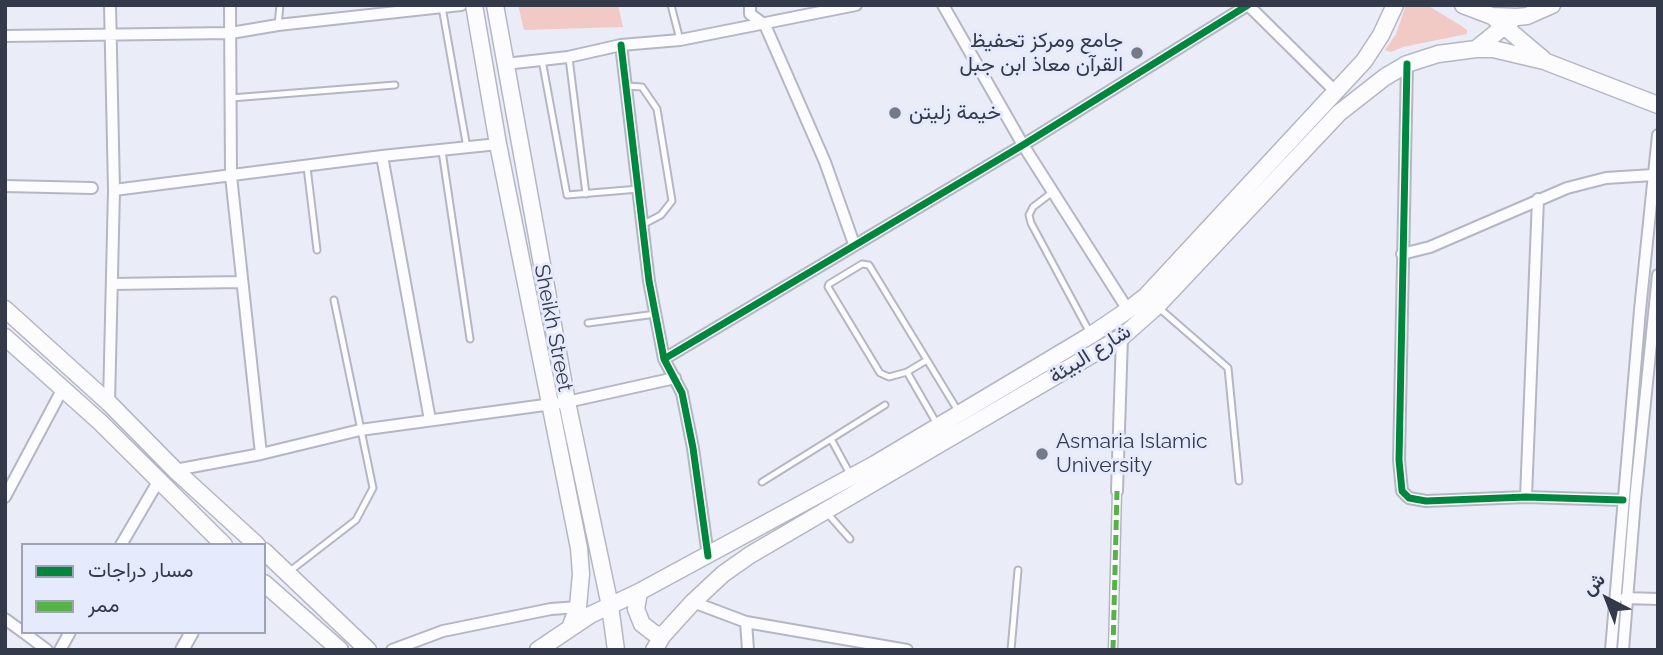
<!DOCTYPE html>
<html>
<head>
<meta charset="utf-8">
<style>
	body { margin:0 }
	#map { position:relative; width:1663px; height:655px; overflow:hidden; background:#eaedf7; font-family:Raleway,Vazirmatn,sans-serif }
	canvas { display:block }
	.frame { position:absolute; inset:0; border:7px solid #353a4b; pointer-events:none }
	.legend { position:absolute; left:21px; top:543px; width:245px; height:91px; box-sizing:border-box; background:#e5eafc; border:2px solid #9fa4b5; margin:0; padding:9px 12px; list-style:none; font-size:21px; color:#353a4b }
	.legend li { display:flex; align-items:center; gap:14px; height:35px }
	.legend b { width:35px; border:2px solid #9fa4b5 }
	.north { position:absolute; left:1572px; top:564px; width:70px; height:70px; -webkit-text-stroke:5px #e5eafc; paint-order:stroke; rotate:318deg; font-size:19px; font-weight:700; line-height:28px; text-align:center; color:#353a4b }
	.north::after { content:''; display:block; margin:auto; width:24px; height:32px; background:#353a4b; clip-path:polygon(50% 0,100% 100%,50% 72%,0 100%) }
</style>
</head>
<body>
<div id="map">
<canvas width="1663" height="655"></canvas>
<div class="frame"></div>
<ul class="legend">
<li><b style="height:9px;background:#00873e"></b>مسار دراجات</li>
<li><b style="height:9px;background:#56b347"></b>ممر</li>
</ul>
<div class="north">ش</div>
</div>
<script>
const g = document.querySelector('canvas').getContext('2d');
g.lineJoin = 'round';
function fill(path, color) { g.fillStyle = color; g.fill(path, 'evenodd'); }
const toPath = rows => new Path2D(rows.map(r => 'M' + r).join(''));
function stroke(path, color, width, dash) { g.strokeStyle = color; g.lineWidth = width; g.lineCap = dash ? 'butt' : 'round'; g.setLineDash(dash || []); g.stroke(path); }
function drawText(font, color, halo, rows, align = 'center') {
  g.font = font + ' Raleway,Vazirmatn,sans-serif'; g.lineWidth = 6; g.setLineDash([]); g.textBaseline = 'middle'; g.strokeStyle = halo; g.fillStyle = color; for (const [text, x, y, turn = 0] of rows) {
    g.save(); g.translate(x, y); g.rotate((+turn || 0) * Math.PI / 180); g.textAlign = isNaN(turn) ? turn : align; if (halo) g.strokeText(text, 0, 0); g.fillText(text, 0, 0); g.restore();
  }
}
const green = toPath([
	[518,5,618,5,623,27,524,30],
	[1406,5,1427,5,1460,25,1467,30,1467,34,1403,47,1391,52,1385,50,1396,34]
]);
const service = toPath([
	[671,5,680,40],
	[442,7,467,148],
	[278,25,280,5],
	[569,58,586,194],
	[542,60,567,195,639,189],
	[626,86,642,87,657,109,672,201,661,215,644,224],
	[231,98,395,85],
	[442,151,470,339],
	[307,167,317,250],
	[1054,191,1033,207,1029,215,1031,223,1090,333],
	[1159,308,1228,368,1239,481],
	[588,323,656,314],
	[927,360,907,372,889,377,880,373,828,287,829,284,862,264,869,265,927,360,958,411],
	[907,372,937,424],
	[831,439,885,405],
	[762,482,831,439,850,474],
	[828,514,850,539],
	[290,571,356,520,373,488,334,300],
	[1011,650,1018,570]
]);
const pedestrian = toPath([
	[1113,650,1117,491]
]);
const minor = toPath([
	[230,5,231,176,261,454],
	[750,5,750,14,765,25,825,162,854,244],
	[943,5,1023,145,1128,310],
	[1248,5,1336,92],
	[5,36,231,33,278,25,461,5],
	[621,45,649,281,664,359,682,393,693,448,708,556],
	[505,64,568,57,621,45,680,40,856,5],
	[1407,64,1399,460,1402,491,1409,498,1426,501,1526,497,1623,500],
	[382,156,430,420],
	[5,186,92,188],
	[114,190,382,156,498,144],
	[1402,254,1430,247,1567,188,1606,178,1653,175],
	[112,284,242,282],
	[664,359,1023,145,1248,5],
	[109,403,114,190,110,5],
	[175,470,261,454,360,430,567,402,675,378],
	[1117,491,1122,337],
	[5,497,62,390],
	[1526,497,1538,199],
	[121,545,159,480],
	[1625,598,1658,599],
	[693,602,746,622,907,650],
	[5,619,23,632],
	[746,622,748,650],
	[23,632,47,650],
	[60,650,70,632],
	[392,650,443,631,551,609,578,607],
	[1611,650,1640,310,1658,135],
	[1623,650,1635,500,1658,275]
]);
const tertiary = toPath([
	[182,650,192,632]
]);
const primary = toPath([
	[474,5,498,144,579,548,581,574,578,607,570,628],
	[495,5,567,402,610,606,616,650],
	[1463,5,1492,16,1517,17,1527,16,1552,5],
	[1492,16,1543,59],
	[1476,49,1512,20],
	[5,309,109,403,175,470,257,545],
	[5,337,100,422,224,545],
	[264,551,368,650],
	[264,583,340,650],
	[639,592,636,609,642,624,655,634,663,635],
	[538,650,590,615,639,592,875,464,1091,335,1128,310,1146,296,1364,61,1381,35,1395,5],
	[654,650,663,635,693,602,723,574,750,555,1122,337,1157,306,1339,113,1385,77,1407,64,1438,54,1476,49,1493,49,1544,61,1658,105]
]);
const quiet = toPath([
	[1113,650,1117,491]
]);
const cycleway = toPath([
	[621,45,649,281,664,359,682,393,693,448,708,556],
	[1407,64,1399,460,1402,491,1409,498,1426,501,1526,497,1623,500],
	[664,359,1023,145,1248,5]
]);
const markers = [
	[1137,53,7,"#747987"],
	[895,113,7,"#747987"],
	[1042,454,7,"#747987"]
];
const poiNames = [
	["جامع ومركز تحفيظ",1123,41,"right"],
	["القرآن معاذ ابن جبل",1123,65,"right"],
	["خيمة زليتن",909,113],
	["Asmaria Islamic",1056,442],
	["University",1056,466]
];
const streetNames = [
	["Sheikh Street",553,328,79],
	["شارع البيئة",1090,354,-32]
];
fill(green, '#f2cac5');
stroke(service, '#b4b7c3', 9);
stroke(pedestrian, '#b4b7c3', 11);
stroke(minor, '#b4b7c3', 14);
stroke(tertiary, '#b4b7c3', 16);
stroke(primary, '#b4b7c3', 19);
stroke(service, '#fcfcfe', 5);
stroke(pedestrian, '#fcfcfe', 8);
stroke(minor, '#fcfcfe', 10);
stroke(tertiary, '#fcfcfe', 12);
stroke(primary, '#fcfcfe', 16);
stroke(quiet, '#56b347', 5, [10, 5]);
stroke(cycleway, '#00873e', 7);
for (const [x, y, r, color] of markers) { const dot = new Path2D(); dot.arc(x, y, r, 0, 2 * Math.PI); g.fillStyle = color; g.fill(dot); stroke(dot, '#e5eafc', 2.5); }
drawText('21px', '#353a4b', '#e5eafc', poiNames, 'left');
drawText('21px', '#353a4b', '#e5eafc', streetNames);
</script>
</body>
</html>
